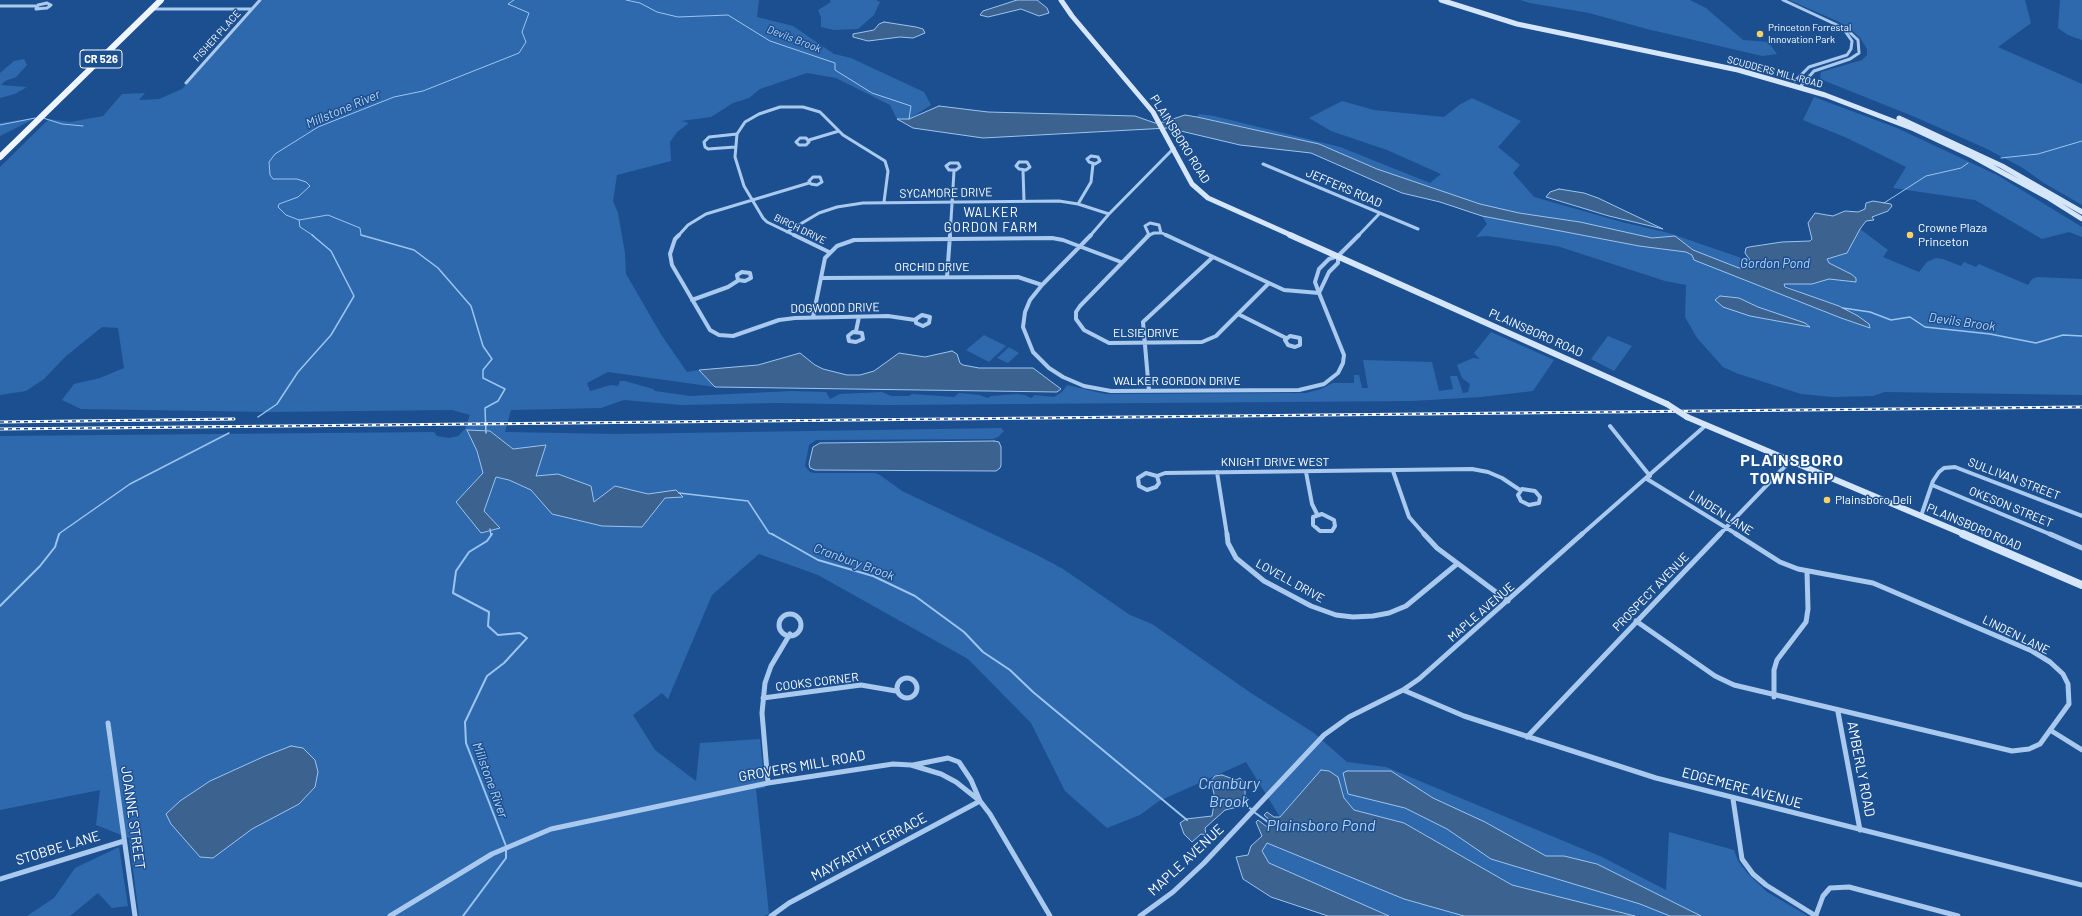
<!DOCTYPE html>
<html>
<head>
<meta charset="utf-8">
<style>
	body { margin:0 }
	canvas { display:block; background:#1b4f8f }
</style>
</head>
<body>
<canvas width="2082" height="916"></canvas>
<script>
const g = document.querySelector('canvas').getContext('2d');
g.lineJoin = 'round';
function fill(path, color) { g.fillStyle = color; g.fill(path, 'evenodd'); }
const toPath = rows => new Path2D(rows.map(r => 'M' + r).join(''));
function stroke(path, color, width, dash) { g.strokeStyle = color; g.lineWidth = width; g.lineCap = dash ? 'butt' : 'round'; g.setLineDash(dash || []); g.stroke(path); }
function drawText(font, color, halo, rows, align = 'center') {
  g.font = font + ' Barlow,sans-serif'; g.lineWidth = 3; g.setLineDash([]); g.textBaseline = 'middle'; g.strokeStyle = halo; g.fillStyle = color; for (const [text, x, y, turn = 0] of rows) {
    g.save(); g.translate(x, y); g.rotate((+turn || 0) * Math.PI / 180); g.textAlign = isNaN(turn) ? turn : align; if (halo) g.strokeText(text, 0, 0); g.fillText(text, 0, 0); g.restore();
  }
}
const green = toPath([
	[260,0,759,0,757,17,793,26,834,54,851,58,924,92,931,105,909,119,897,119,890,105,836,78,807,73,760,89,749,98,733,103,711,117,681,121,689,123,677,132,670,142,671,161,617,175,613,201,618,213,625,253,626,274,662,336,687,372,699,370,715,387,608,372,587,383,590,391,611,385,618,386,620,381,625,381,653,389,655,391,690,396,791,391,826,392,830,399,840,394,882,392,891,396,909,396,912,394,954,397,959,393,979,395,988,398,991,396,1017,394,1025,395,1031,398,1035,395,1054,397,1062,392,1067,385,1105,394,1306,393,1321,389,1333,383,1354,383,1354,375,1359,375,1362,388,1368,388,1363,360,1432,362,1439,391,1453,389,1450,376,1457,376,1463,393,1468,392,1470,384,1462,378,1457,365,1473,358,1480,359,1474,353,1491,332,1554,360,1533,391,1481,397,1412,401,888,405,777,403,681,405,624,400,601,408,511,410,505,432,617,434,1001,428,1004,431,998,437,993,439,816,440,809,445,805,466,810,472,814,473,875,473,880,475,902,491,1037,555,1063,569,1130,615,1152,624,1251,693,1314,733,1347,762,1386,767,1602,857,1666,890,1669,832,1734,850,1738,861,1748,874,1767,892,1808,916,1701,916,1597,864,1564,856,1546,856,1485,822,1433,798,1391,771,1343,773,1348,794,1405,808,1447,829,1594,889,1640,904,1670,916,1635,916,1512,885,1405,823,1354,810,1344,798,1343,790,1321,770,1280,817,1246,762,1159,801,1140,815,1107,828,1065,791,1031,723,968,659,818,575,759,554,712,595,668,699,662,693,633,715,655,750,696,781,700,743,760,739,765,788,756,789,769,914,764,916,139,916,129,838,96,825,100,790,0,810,0,436,434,432,437,436,449,438,458,436,465,429,470,415,452,410,268,412,81,409,62,400,74,384,100,378,124,368,118,328,102,327,65,357,44,379,26,391,0,395,0,167,49,119,70,122,103,116,122,94,145,93,139,100,159,99,182,89],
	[468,430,490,431,513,449,546,445,535,477,558,474,594,503,615,486,648,494,676,490,682,497,665,497,642,527,552,514,531,490,509,480,496,477,484,511,456,502,483,473,477,451],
	[830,0,876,0,880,2,874,15,858,29,834,30,821,27,821,17,818,10,831,2],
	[1520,0,1690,0,1706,8,1743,40,1768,42,1777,54,1762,56,1647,29,1589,13,1530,3],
	[1789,0,2025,0,2031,23,1998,47,2082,84,2082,205,2044,183,2023,168,1985,148,1915,117,1820,79,1821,72,1862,60,1867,55,1867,49,1861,39,1851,29,1837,21],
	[2060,0,2082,0,2082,40,2068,35,2058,28],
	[24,59,27,65,16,77,5,81,1,85,27,87,15,94,0,98,0,73,14,61],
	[1814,97,1897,128,1997,175,2082,227,2082,237,2069,232,2042,239,1975,200,1893,188,1906,167,1847,138,1803,120],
	[1472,98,1521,121,1498,147,1520,165,1513,173,1534,197,1622,222,1669,233,1753,262,1754,266,1739,268,1693,250,1675,236,1652,238,1580,222,1519,213,1480,204,1377,169,1319,144,1197,117,1199,114,1214,116,1340,147,1430,183,1441,174,1387,150,1331,131,1309,118,1342,101,1374,110,1444,117,1459,105],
	[34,118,30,121,0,136,0,123],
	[1482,216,1639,246,1686,252,1692,254,1695,260,1841,318,1870,328,1869,324,1858,316,1839,306,1825,303,1784,285,1788,282,1808,284,1829,279,1856,282,1856,278,1851,274,1829,263,1827,259,1847,253,1860,229,1888,250,1883,257,1919,272,1927,262,1936,258,1943,259,1961,266,1964,262,1976,267,1979,264,2028,285,2032,279,2037,277,2082,279,2082,395,1885,392,1873,396,1833,397,1801,394,1736,373,1723,367,1697,338,1685,317,1686,285,1665,281,1557,246,1487,236,1476,237,1487,224],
	[984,335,1006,346,989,362,966,350],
	[1608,336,1632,346,1614,371,1591,359],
	[1009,347,1019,353,1008,363,997,358],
	[1267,843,1404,899,1464,916,1389,916,1268,863,1262,851],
	[119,847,128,906,112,908,98,893,70,916,27,916,54,898,75,868]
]);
const water = toPath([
	[1017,0,1037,0,1047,8,1049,13,1039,16,1021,9,988,17,980,15,983,11,1017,0],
	[884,22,916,27,923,29,925,33,913,38,900,37,868,41,853,37,853,34,874,30,879,24,884,22],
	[939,106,988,112,1135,116,1155,123,1164,122,1185,115,1197,117,1319,144,1377,169,1480,204,1519,213,1580,222,1652,238,1675,236,1693,250,1739,268,1754,266,1745,253,1746,248,1749,247,1782,242,1810,241,1812,239,1808,223,1815,213,1833,216,1845,211,1858,212,1865,209,1866,203,1873,201,1891,204,1892,206,1888,211,1872,217,1874,220,1866,221,1860,229,1847,253,1827,259,1829,263,1851,274,1856,278,1856,282,1829,279,1812,284,1784,284,1785,287,1839,306,1858,316,1869,324,1870,328,1841,318,1694,260,1692,255,1686,252,1639,246,1482,216,1440,202,1402,193,1311,153,1240,145,1168,128,983,138,913,128,897,119,909,119,939,106],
	[1559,189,1584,193,1598,198,1663,229,1609,216,1546,197,1550,192,1559,189],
	[1720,296,1739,298,1758,307,1805,323,1810,327,1750,316,1723,307,1715,300,1720,296],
	[952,351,957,354,960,363,963,365,979,368,1033,368,1061,389,1057,392,715,387,699,370,758,365,800,353,815,365,823,369,847,375,860,375,874,371,899,353,925,357,952,351],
	[467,430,490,431,513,449,546,445,536,476,558,474,591,486,594,502,615,486,648,494,676,490,683,497,665,498,642,527,602,526,552,514,531,490,509,480,496,477,484,511,500,528,481,533,456,502,483,473,477,451,467,430],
	[994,441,999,442,1001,447,1001,465,1000,468,996,471,815,470,810,468,809,464,813,447,820,443,994,441],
	[291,746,303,748,315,760,318,772,315,787,299,804,252,829,213,858,200,857,171,824,166,814,180,801,210,781,265,756,291,746],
	[1321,770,1329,771,1338,777,1344,798,1354,810,1404,823,1512,885,1635,916,1464,916,1404,899,1267,843,1262,851,1269,863,1389,916,1328,916,1271,897,1243,879,1236,857,1248,855,1251,846,1262,836,1256,822,1258,820,1267,827,1272,822,1264,815,1267,812,1274,817,1280,817,1321,770],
	[1347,771,1391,771,1433,798,1485,822,1546,856,1564,856,1597,864,1701,916,1670,916,1640,904,1491,859,1447,829,1405,808,1348,794,1343,773,1347,771],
	[1222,775,1236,780,1240,778,1245,784,1245,796,1248,800,1242,806,1225,810,1205,828,1206,835,1201,834,1192,842,1184,834,1180,823,1186,819,1212,816,1215,798,1211,781,1215,776,1222,775]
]);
const streamFar2 = toPath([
	[626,0,640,3,657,12,678,17,728,15,770,41,835,63,835,70,872,93,911,106,909,119],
	[43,118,62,124,83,126],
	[0,125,35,118],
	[2001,158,2038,154,2082,141],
	[1884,203,1926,176,1961,168,1968,163],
	[299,220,300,227,314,236],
	[364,236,361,235,360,228,328,215,299,220,286,215,278,207,279,204,298,197,310,186,306,182,297,179,273,179,270,175,269,162,275,154,318,127,394,97,423,91,519,53,526,42,522,32,529,13,508,4,514,0]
]);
const streamFar1 = toPath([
	[361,235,414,250,438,268,471,306,483,346,492,359,483,370,483,378,505,389,498,401,485,408,486,433],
	[1843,308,1870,312,1891,320,1910,317,1925,327,1990,334,2036,343,2063,335,2082,336],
	[258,417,277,404,298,372,331,335,354,296,331,251,312,235],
	[679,493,748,501,769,533,774,535],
	[490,529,491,535],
	[59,535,60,533,130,484,229,433]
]);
const stream = toPath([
	[492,534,487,541,469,552,456,571,453,593,489,612,488,626,498,635,520,633,527,638,504,663,487,676,465,722,466,743,506,846],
	[772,534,818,560,873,576,915,596,964,632,983,652,1010,670,1033,692,1187,820],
	[0,606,40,566,55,547,59,534],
	[1243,803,1251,809],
	[1254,812,1272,825],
	[463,916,506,858,506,850]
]);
const streetFar2 = toPath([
	[1783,0,1837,25,1845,31,1852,41,1851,49,1847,55,1809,67,1795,81],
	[47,3,51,5,47,8,36,9,38,5,47,3],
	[0,6,36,6],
	[152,9,252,9],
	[186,83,260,0],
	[1800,87,1814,71,1850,59,1859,53,1858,40,1844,27],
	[800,138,806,138,809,142,806,145,799,145,796,142,800,138],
	[809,140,839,131],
	[735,147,708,149,705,147,704,142,709,137,737,134],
	[1091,156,1098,157,1100,161,1095,164,1089,162,1087,159,1091,156],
	[1019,162,1027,162,1030,167,1026,170,1019,169,1016,166,1019,162],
	[950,163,958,163,960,167,956,170,949,170,946,166,950,163],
	[1263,164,1418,229],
	[1023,170,1024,201],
	[813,177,820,177,822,182,817,185,811,184,809,181,813,177],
	[1078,204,1091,182,1093,164],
	[787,232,819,213,837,207,863,203,1059,201,1078,204,1109,214],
	[1149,235,1145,226,1150,223,1159,225,1161,233],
	[678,236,688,225,706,214,809,183],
	[796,236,767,222,763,218,744,186,735,157,737,134,745,122,759,114,780,107,803,107,820,112,843,135,885,161,888,171,884,202],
	[950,236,954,171],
	[1090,236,1109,214,1174,148],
	[1147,236,1154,233,1162,233,1168,236],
	[1358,236,1380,213]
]);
const streetFar1 = toPath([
	[679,235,675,239,670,254,672,265,710,330,719,335,733,336,779,320,795,318,888,316,915,320],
	[794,235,829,252],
	[1091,235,1042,285,1030,300,1025,312,1023,327,1033,352,1049,368,1063,377,1084,386,1111,391,1299,390,1324,384,1338,373,1343,363,1344,355,1319,293,1284,290,1166,235],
	[1149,235,1080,306,1076,312,1076,319,1084,330,1109,343,1202,342,1216,336,1269,283],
	[1338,256,1338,263,1329,272,1319,293,1315,282,1319,269,1329,259,1338,256],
	[1338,256,1359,235],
	[742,272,750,273,751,278,745,281,738,280,737,275,742,272],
	[947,277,950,235],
	[821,278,1018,277,1042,285],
	[692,300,728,287,739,280],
	[1238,314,1286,338],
	[922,315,930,317,929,323,923,326,916,323,916,319,922,315],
	[813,317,825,258,837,246,854,240,1052,238,1063,240,1121,262],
	[856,331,859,317],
	[853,332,862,333,863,339,856,342,849,341,848,336,853,332],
	[1290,336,1300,338,1300,345,1295,347,1288,345,1285,340,1290,336],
	[1149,391,1143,322,1213,257],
	[1610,426,1650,476],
	[1393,471,1409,517,1425,535],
	[1217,472,1227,535],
	[1306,472,1312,504,1317,514],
	[1146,473,1157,476,1159,483,1156,487,1147,490,1139,486,1138,478,1146,473],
	[1157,476,1165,473,1472,469,1488,472,1502,478,1520,490],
	[1647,479,1738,535],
	[1932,485,2052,535],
	[1522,489,1535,491,1540,497,1539,503,1529,505,1521,501,1518,495,1522,489],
	[1322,514,1334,520,1335,526,1332,531,1320,531,1313,525,1313,517,1322,514],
	[1921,516,1933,481,1939,472,1944,468,1955,467,2082,516],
	[1581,535,1705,426],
	[1719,535,1790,461]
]);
const street = toPath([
	[1227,534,1228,543,1236,558,1264,581,1311,606,1336,615,1353,617,1373,616,1389,613,1406,606,1457,564],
	[1424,534,1437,548,1508,601],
	[2050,534,2082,548],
	'779 625a11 11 0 1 1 22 0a11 11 0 1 1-22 0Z',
	[1636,621,1715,676,1734,685,2012,751,2029,749,2040,744,2069,704,2068,684,2063,674,2050,662,2032,651,1873,583,1798,569,1780,562,1736,534],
	'897 688a10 10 0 1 1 20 0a10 10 0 1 1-20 0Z',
	[1403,690,1464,716,1656,778,2082,885],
	[1774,697,1774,670,1777,660,1806,622,1808,609,1807,571],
	[763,698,861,685,896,691],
	[1838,712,1860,830],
	[108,723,135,916],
	[2050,730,2082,750],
	[1527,737,1720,534],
	[768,783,762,713,765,683,771,666,790,634],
	[1733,799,1742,859,1753,874,1766,885,1816,916],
	[0,879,124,841],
	[1816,915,1823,896,1830,888,1849,887,1958,916],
	[390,916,492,854,551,829,768,783,893,764,911,765,941,774,956,782,980,801,990,814,1050,916],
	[771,916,789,903,980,801,971,780,959,762,948,758,913,765],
	[1140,916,1173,892,1204,863,1324,735,1349,717,1403,690,1419,679,1582,534]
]);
const secondaryFar2 = toPath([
	[1061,0,1072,16,1153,112,1192,184,1208,198,1293,236],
	[1441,0,1517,24,1738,70,1825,95,1914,129,1972,156,2047,197,2082,219],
	[1899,118,2002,166,2082,212]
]);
const secondaryFar1 = toPath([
	[1290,235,1667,404],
	[1687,417,1966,535]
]);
const secondary = toPath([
	[1963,534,2082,585]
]);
const primary = toPath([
	[0,157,161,0]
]);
const rail = toPath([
	[0,422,234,419],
	[0,429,2082,407]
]);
const secondaryBridge = toPath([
	[1667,404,1687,417]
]);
const markers = [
	[1760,34,4,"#ffd166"],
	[1910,235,4,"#ffd166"],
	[1827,500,4,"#ffd166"]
];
const farPoinames = [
	["Princeton Forrestal",1768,28],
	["Innovation Park",1768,40]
];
const farStreetnames = [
	["FISHER PLACE",217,36,-48],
	["SCUDDERS MILL ROAD",1775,72,15],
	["BIRCH DRIVE",800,229,26]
];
const farWaternames = [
	["Devils Brook",794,39,21]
];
const shields = [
	[101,59,42]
];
const shieldNames = [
	["CR 526",101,59]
];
const streetNames = [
	["PLAINSBORO ROAD",1180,139,58],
	["JEFFERS ROAD",1344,188,23],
	["SYCAMORE DRIVE",946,193,-1],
	["ORCHID DRIVE",932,267],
	["DOGWOOD DRIVE",835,308,-1],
	["ELSIE DRIVE",1146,333],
	["PLAINSBORO ROAD",1536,333,24],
	["WALKER GORDON DRIVE",1177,381],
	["KNIGHT DRIVE WEST",1275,462],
	["SULLIVAN STREET",2014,479,21],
	["OKESON STREET",2011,507,22],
	["LINDEN LANE",1721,513,32],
	["PLAINSBORO ROAD",1974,527,23],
	["LOVELL DRIVE",1290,581,29],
	["PROSPECT AVENUE",1651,592,-46],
	["MAPLE AVENUE",1481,612,-41],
	["LINDEN LANE",2016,635,26],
	["COOKS CORNER",817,682,-7]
];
const poiNames = [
	["Crowne Plaza",1918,228],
	["Princeton",1918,242],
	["Plainsboro Deli",1835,500]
];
const waterNames = [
	["Millstone River",343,109,-23],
	["Gordon Pond",1775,264],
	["Devils Brook",1962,322,8],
	["Cranbury Brook",854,562,20],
	["Millstone River",490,780,70]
];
const neighbourhoodNames = [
	["WALKER",991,213],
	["GORDON FARM",991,228]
];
const nearStreetnames = [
	["GROVERS MILL ROAD",802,766,-10],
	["AMBERLY ROAD",1861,769,79],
	["EDGEMERE AVENUE",1742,788,15],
	["JOANNE STREET",133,818,82],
	["MAYFARTH TERRACE",869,847,-28],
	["STOBBE LANE",58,848,-17],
	["MAPLE AVENUE",1186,860,-43]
];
const districtNames = [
	["PLAINSBORO",1792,461],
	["TOWNSHIP",1792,479]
];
const nearWaternames = [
	["Cranbury",1229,784],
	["Brook",1229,802],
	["Plainsboro Pond",1321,826]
];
fill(green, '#2e69ad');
fill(water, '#3c6290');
stroke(water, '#9cc4f0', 1);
stroke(streamFar2, '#9cc4f0', 1);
stroke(streamFar1, '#9cc4f0', 1.5);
stroke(stream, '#9cc4f0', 2);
stroke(streetFar2, '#a9c9ee', 3);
stroke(streetFar1, '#a9c9ee', 4);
stroke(street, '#a9c9ee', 5);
stroke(secondaryFar2, '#d6e6fa', 5);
stroke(secondaryFar1, '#d6e6fa', 6);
stroke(secondary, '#d6e6fa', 8);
stroke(primary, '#f0f6ff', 6);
stroke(rail, '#fff', 3);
stroke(rail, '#1b4f8f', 1.5, [4]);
stroke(secondaryBridge, '#d6e6fa', 6);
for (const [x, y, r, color] of markers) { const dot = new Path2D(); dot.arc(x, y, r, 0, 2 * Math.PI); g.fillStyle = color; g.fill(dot); stroke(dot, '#1b4f8f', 1.5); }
drawText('10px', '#fff', '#1b4f8f', farPoinames, 'left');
drawText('10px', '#fff', '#1b4f8f', farStreetnames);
drawText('italic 11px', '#b5d3f5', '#1b4f8f', farWaternames);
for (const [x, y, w] of shields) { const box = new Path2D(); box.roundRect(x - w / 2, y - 9, w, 18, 3); g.fillStyle = '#1b4f8f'; g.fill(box); stroke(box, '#fff', 1); }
drawText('bold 11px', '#fff', null, shieldNames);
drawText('12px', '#fff', '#1b4f8f', streetNames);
drawText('12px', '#fff', '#1b4f8f', poiNames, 'left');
drawText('italic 13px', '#b5d3f5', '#1b4f8f', waterNames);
g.letterSpacing = '1px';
drawText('13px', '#fff', '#1b4f8f', neighbourhoodNames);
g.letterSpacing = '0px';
drawText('14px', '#fff', '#1b4f8f', nearStreetnames);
g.letterSpacing = '1px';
drawText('bold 16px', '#fff', '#1b4f8f', districtNames);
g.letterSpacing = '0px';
drawText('italic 16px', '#b5d3f5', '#1b4f8f', nearWaternames);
</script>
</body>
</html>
